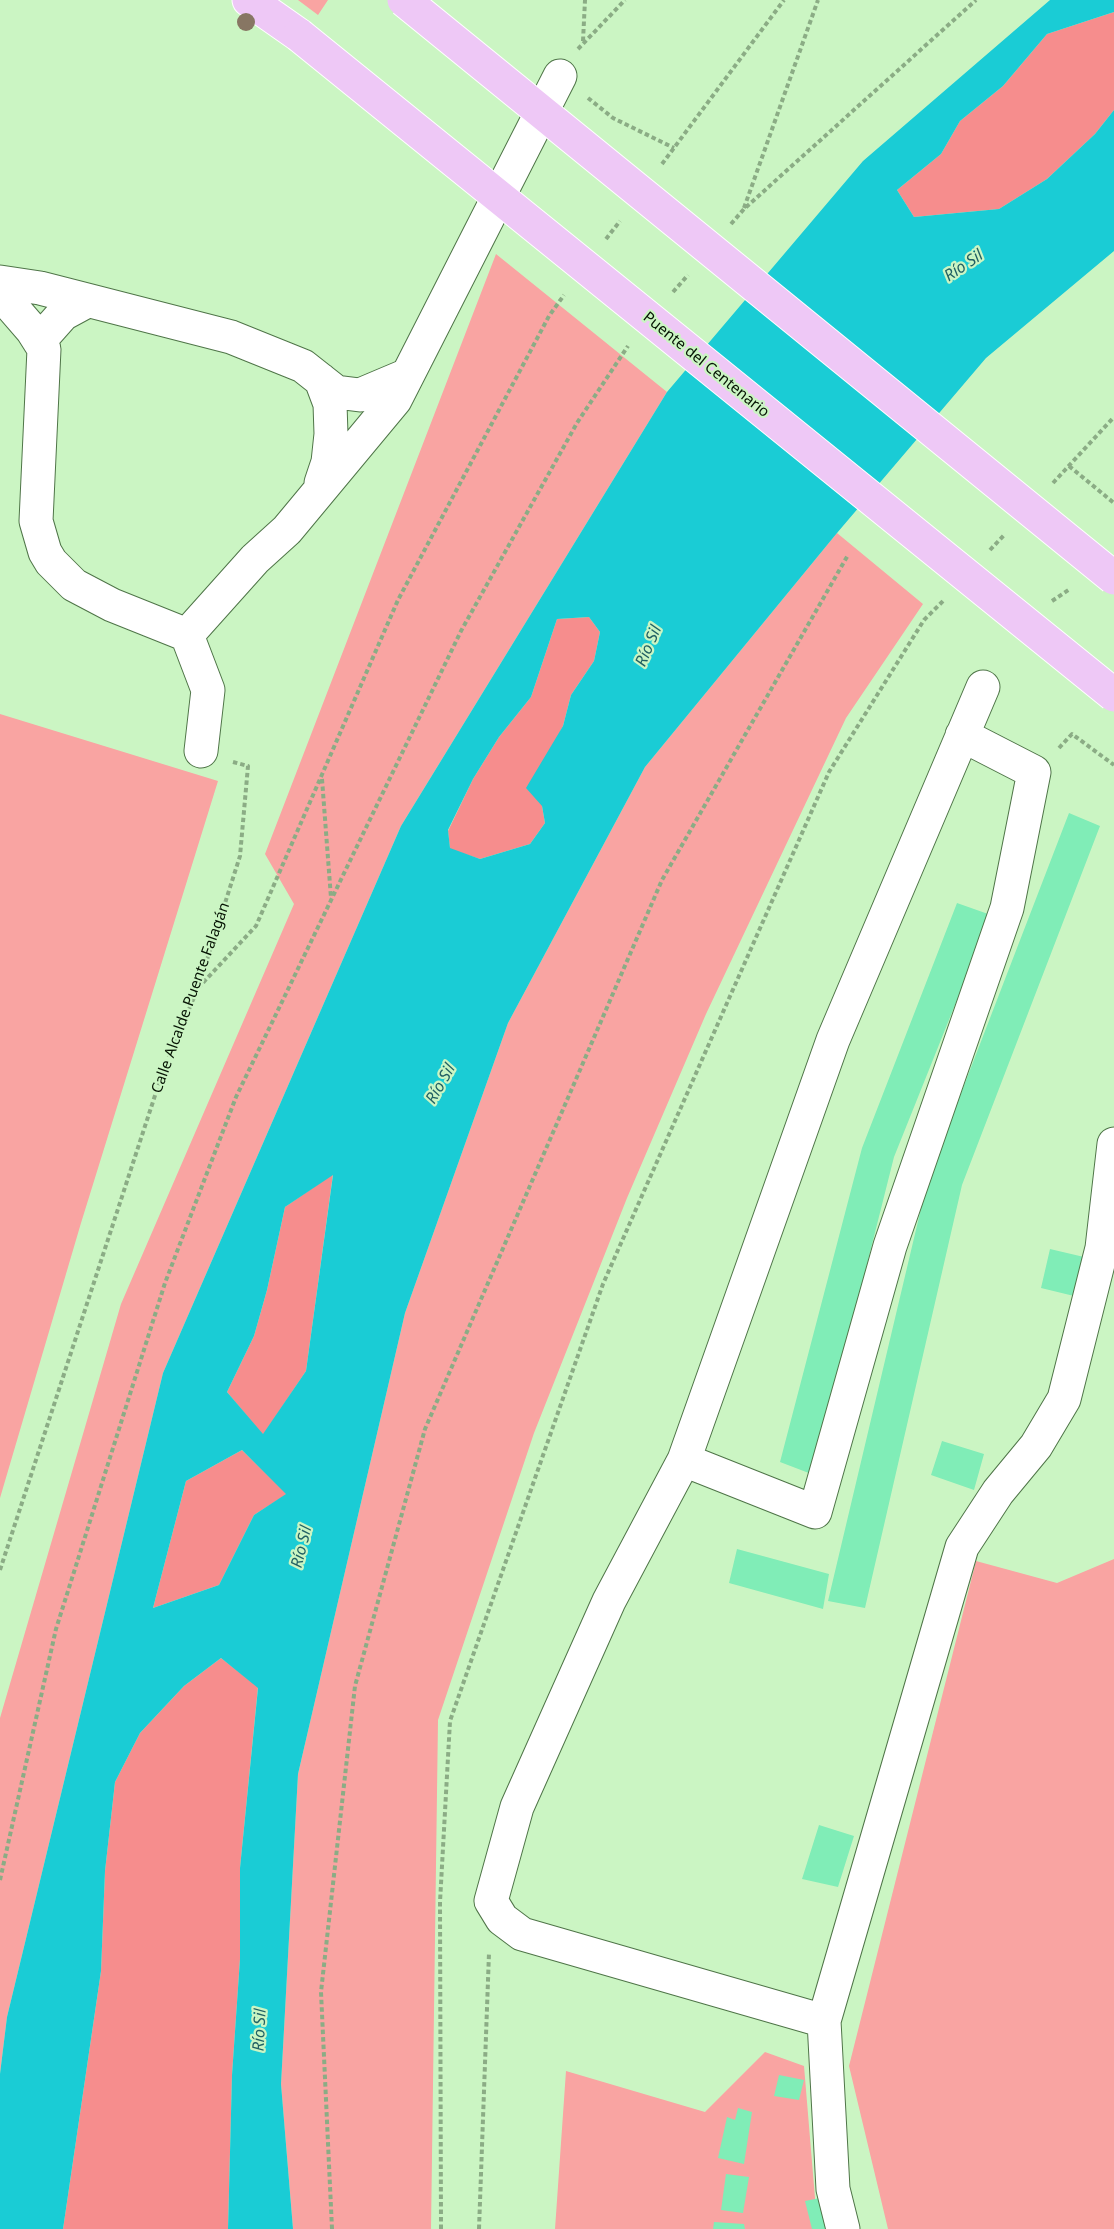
<!DOCTYPE html>
<html>
<head>
<meta charset="utf-8">
<style>
	body { margin:0 }
	canvas { display:block; background:#cbf5c3 }
</style>
</head>
<body>
<canvas width="1114" height="2229"></canvas>
<script>
const g = document.querySelector('canvas').getContext('2d');
g.lineJoin = 'round';
function fill(path, color) { g.fillStyle = color; g.fill(path, 'evenodd'); }
const toPath = rows => new Path2D(rows.map(r => 'M' + r).join(''));
function stroke(path, color, width, dash) { g.strokeStyle = color; g.lineWidth = width; g.lineCap = dash ? 'butt' : 'round'; g.setLineDash(dash || []); g.stroke(path); }
function drawText(font, color, halo, rows, align = 'center') {
  g.font = font + ' "Noto Sans",sans-serif'; g.lineWidth = 4.5; g.setLineDash([]); g.textBaseline = 'middle'; g.strokeStyle = halo; g.fillStyle = color; for (const [text, x, y, turn = 0] of rows) {
    g.save(); g.translate(x, y); g.rotate((+turn || 0) * Math.PI / 180); g.textAlign = isNaN(turn) ? turn : align; if (halo) g.strokeText(text, 0, 0); g.fillText(text, 0, 0); g.restore();
  }
}
const green = toPath([
	[298,0,328,0,318,15],
	[496,254,667,392,401,826,163,1373,7,2017,0,2074,0,1718,121,1304,294,904,265,854],
	[837,533,923,604,846,718,706,1014,627,1198,534,1433,438,1720,431,2229,293,2229,281,2084,298,1774,405,1313,508,1023,645,767],
	[0,714,218,781,81,1223,0,1498],
	[1114,1559,1114,2229,888,2229,849,2066,976,1561,1057,1583],
	[765,2052,804,2066,816,2210,822,2229,555,2229,566,2071,705,2112]
]);
const forest = toPath([
	[1114,12,1114,110,1095,134,1047,179,999,209,914,217,897,190,941,154,960,121,1003,86,1047,34],
	[589,617,600,632,594,661,571,695,563,726,551,750,542,806,545,823,530,844,480,859,450,849,448,831,473,779,499,737,531,697,557,619],
	[333,1174,306,1371,263,1435,227,1392,254,1336,267,1290,285,1207],
	[242,1450,287,1494,254,1515,219,1585,153,1608,186,1481],
	[221,1658,258,1687,240,1868,240,1959,232,2075,228,2229,63,2229,101,1971,105,1871,115,1782,140,1733,184,1686]
]);
const water = toPath([
	[1050,0,1114,0,1114,12,1047,34,1003,86,960,121,941,154,897,190,914,217,999,209,1047,179,1095,134,1114,110,1114,251,986,358,837,533,645,767,508,1023,405,1313,298,1774,281,2084,293,2229,228,2229,232,2075,240,1959,240,1868,258,1688,221,1658,184,1686,140,1733,115,1782,105,1871,101,1971,63,2229,0,2229,0,2074,7,2017,163,1373,401,826,667,392,863,161],
	[589,617,600,632,594,661,571,695,563,726,526,788,542,806,545,823,530,844,480,859,450,848,448,830,473,779,499,737,531,697,557,619],
	[333,1175,306,1371,263,1434,227,1392,254,1336,267,1290,285,1207],
	[242,1450,286,1494,254,1515,219,1585,153,1608,186,1481]
]);
const building = toPath([
	[1069,813,1100,826,962,1185,865,1608,828,1601,928,1179],
	[957,903,991,915,894,1157,814,1475,780,1462,862,1148],
	[1050,1249,1084,1257,1074,1296,1041,1288],
	[942,1441,984,1454,974,1490,931,1475],
	[737,1549,829,1574,823,1609,729,1583],
	[819,1825,854,1836,838,1887,802,1879],
	[779,2075,804,2080,799,2100,774,2096],
	[738,2108,752,2112,744,2164,718,2158,727,2117,735,2120],
	[726,2174,749,2177,743,2213,721,2210],
	[825,2197,833,2229,812,2229,805,2201],
	[714,2222,744,2224,745,2229,713,2229]
]);
const path = toPath([
	[583,41,585,0],
	[578,49,625,0],
	[588,98,613,118,674,148],
	[662,164,784,0],
	[744,208,818,0],
	[731,224,744,209,976,0],
	[606,239,620,221],
	[673,292,688,275],
	[1069,466,1114,503],
	[1053,483,1114,417],
	[990,550,1005,534],
	[1052,601,1070,589],
	[1059,748,1072,734,1114,765],
	[322,779,331,898],
	[198,988,256,926,398,600,549,316,564,295],
	[0,1570,164,1068,198,988,240,856,248,766,233,762],
	[0,1880,56,1629,165,1283,236,1097,461,631,577,423,628,346],
	[332,2229,321,1992,355,1686,425,1429,662,880,848,555],
	[441,2229,440,1902,450,1721,603,1284,829,772,924,620,944,600],
	[479,2229,489,1953]
]);
const minor = toPath([
	[0,282,40,288,231,337,303,366,336,392,360,395,405,376],
	[0,293,32,330,44,349,36,521,45,552,51,562,74,585,112,605,187,635,208,690,201,751],
	[39,341,63,314,87,301],
	[321,380,330,404,331,434,328,462,321,483],
	[187,635,255,559,287,530,395,400,560,76],
	[684,1460,815,1512,890,1246,1007,908,1034,772,962,735],
	[824,2021,962,1547,998,1492,1036,1446,1064,1399,1102,1248,1114,1144],
	[843,2229,833,2189,824,2021,522,1934,502,1919,491,1901,517,1807,609,1601,684,1460,833,1040,983,687]
]);
const major = toPath([
	[249,0,299,35]
]);
const majorBridge = toPath([
	[404,0,1114,578],
	[299,35,1114,695]
]);
const trees = [
	[246,22]
];
const streetNames = [
	["Puente del Centenario",706,365,39],
	["Calle Alcalde Puente Falagán",191,998,-70]
];
const waterNames = [
	["Río Sil",964,266,-34],
	["Río Sil",649,646,-67],
	["Río Sil",441,1084,-60],
	["Río Sil",302,1547,-76],
	["Río Sil",260,2030,-87]
];
fill(green, '#f9a4a2');
fill(forest, '#f68d8d');
fill(water, '#1accd5');
fill(building, '#80edb7');
stroke(minor, '#4f7548', 35);
stroke(major, '#fff', 35);
stroke(path, '#8bac85', 4, [4.5, 3]);
stroke(minor, '#fff', 33);
stroke(major, '#eec8f6', 33);
stroke(majorBridge, '#fff', 35, []);
stroke(majorBridge, '#eec8f6', 33);
g.fillStyle = '#877663';
for (const [x, y] of trees) { g.beginPath(); g.arc(x, y, 9, 0, 2 * Math.PI); g.fill(); }
drawText('15px', '#061404', '#cbf5c3', streetNames);
drawText('italic 16px', '#216064', '#cbf5c3', waterNames);
</script>
</body>
</html>
